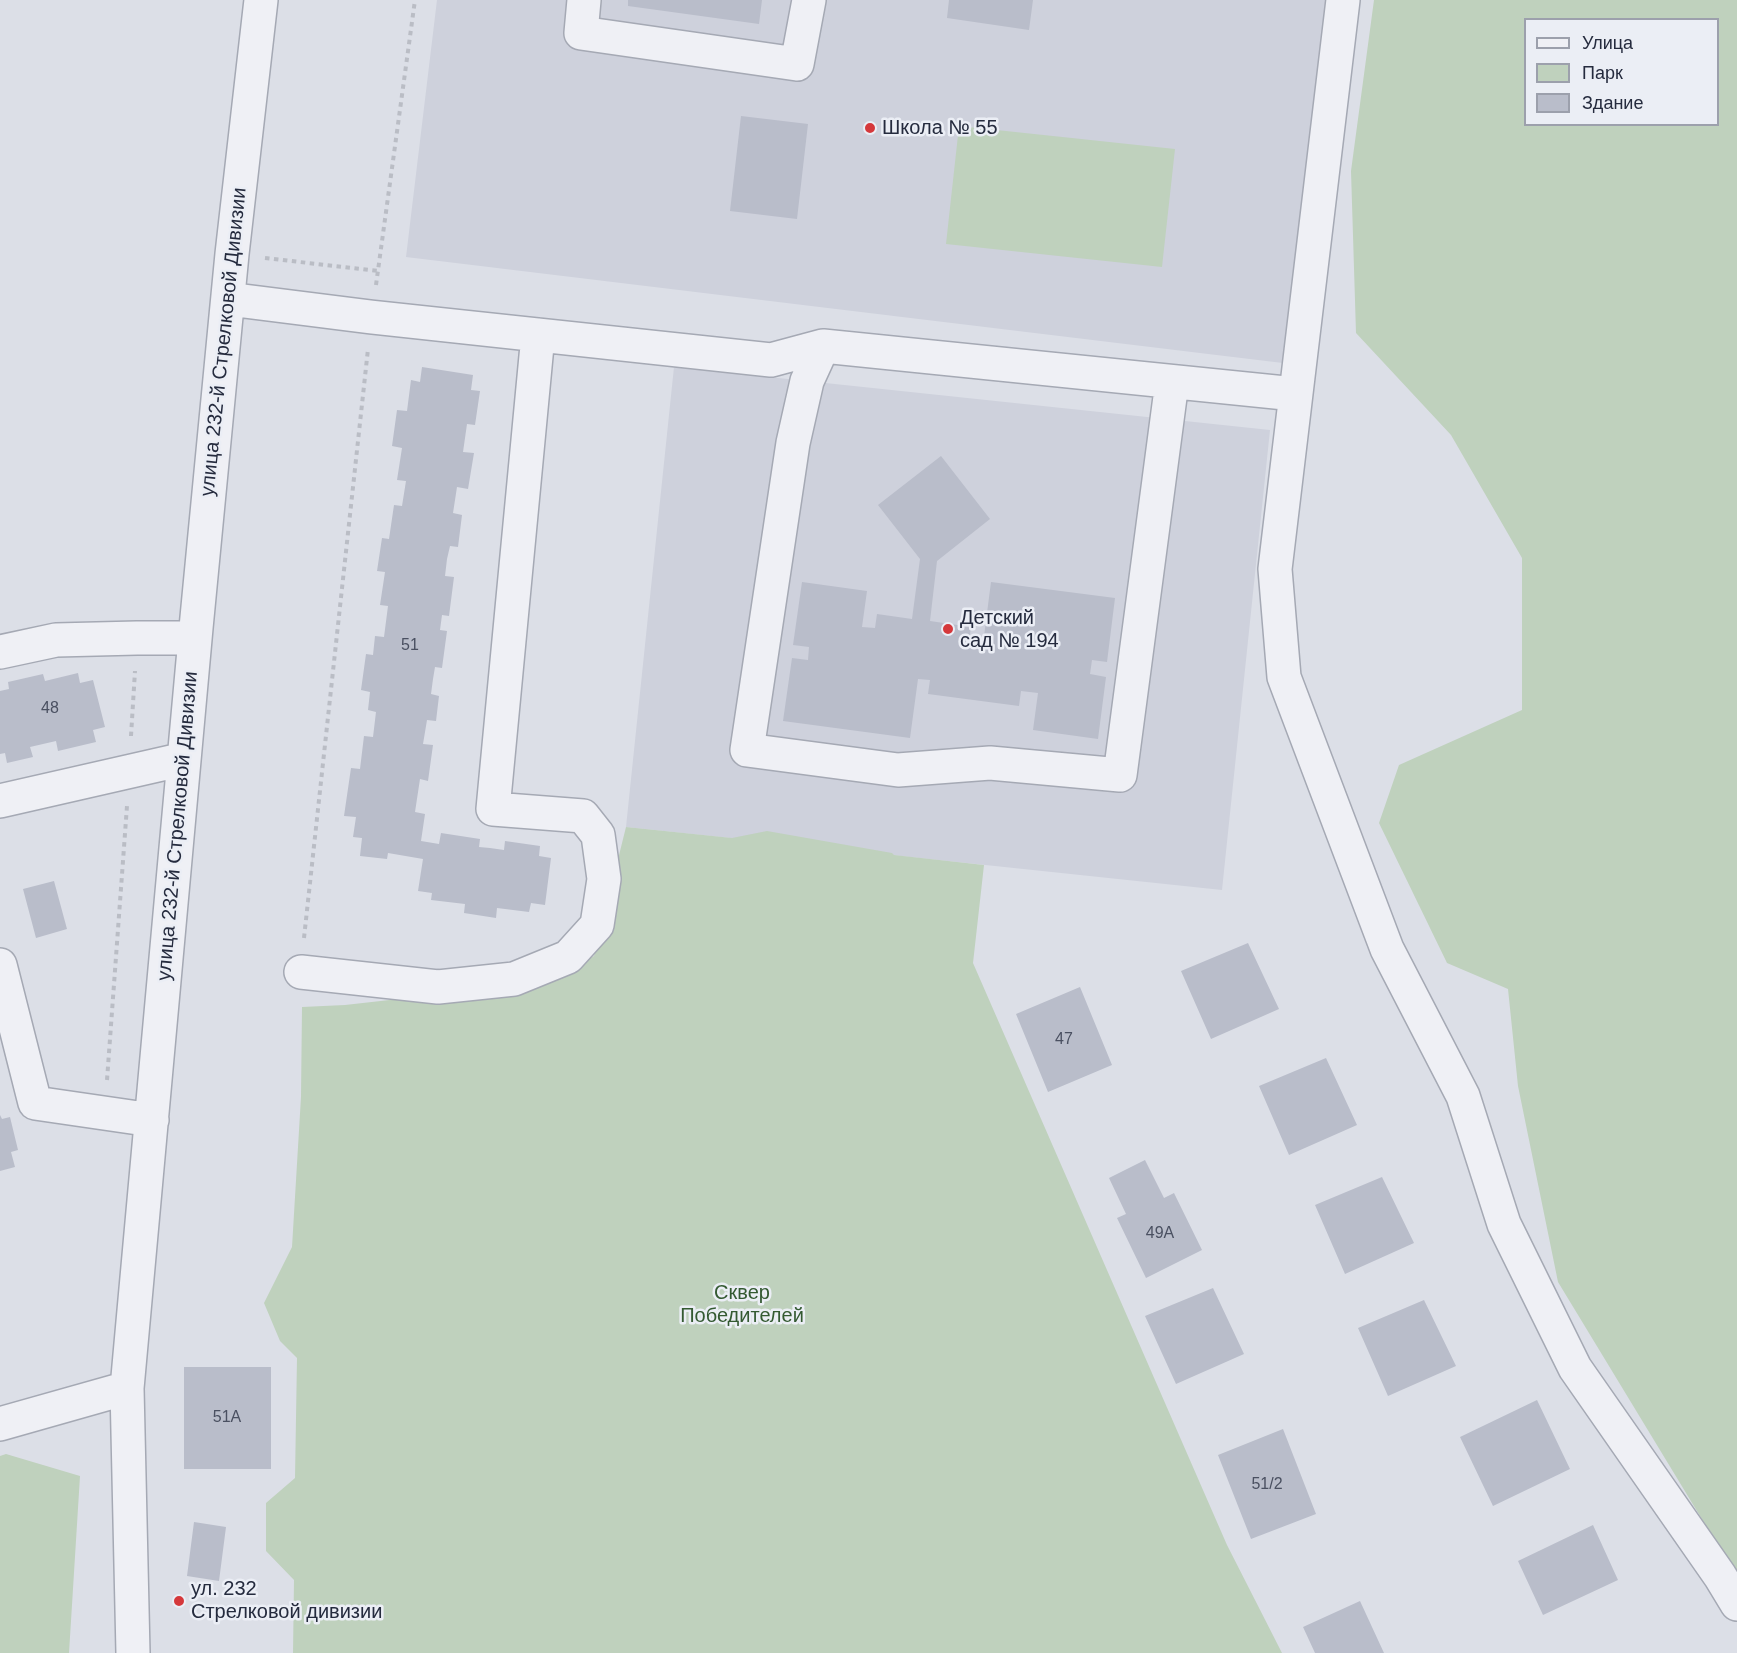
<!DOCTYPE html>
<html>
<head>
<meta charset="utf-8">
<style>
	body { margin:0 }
	#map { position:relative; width:1737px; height:1653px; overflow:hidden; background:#dcdfe7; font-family:Arial,sans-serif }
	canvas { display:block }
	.legend { position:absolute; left:1524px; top:18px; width:195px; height:108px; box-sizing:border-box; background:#ebeef5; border:2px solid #9ca0ac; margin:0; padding:8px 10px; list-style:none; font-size:18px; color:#252b3e }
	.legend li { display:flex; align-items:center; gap:12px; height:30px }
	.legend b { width:30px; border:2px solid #9ca0ac }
</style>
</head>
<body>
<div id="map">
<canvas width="1737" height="1653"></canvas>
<ul class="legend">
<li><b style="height:8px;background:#eff0f5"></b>Улица</li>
<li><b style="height:16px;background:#bfd1bd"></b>Парк</li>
<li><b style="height:16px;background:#b9bdca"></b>Здание</li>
</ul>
</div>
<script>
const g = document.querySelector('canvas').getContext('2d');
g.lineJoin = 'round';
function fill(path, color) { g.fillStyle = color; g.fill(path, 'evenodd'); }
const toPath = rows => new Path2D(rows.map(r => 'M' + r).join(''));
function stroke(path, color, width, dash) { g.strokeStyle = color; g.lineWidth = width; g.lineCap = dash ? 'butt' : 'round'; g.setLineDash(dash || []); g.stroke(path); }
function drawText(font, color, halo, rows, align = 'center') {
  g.font = font + ' Arial,sans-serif'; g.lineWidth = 5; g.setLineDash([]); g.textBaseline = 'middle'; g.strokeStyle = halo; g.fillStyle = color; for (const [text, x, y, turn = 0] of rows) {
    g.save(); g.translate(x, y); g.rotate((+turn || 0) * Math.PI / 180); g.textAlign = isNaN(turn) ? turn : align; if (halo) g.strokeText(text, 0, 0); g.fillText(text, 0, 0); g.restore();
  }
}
const built = toPath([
	[437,0,1333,0,1291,364,406,257],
	[674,367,1270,430,1222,890,626,827]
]);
const green = toPath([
	[1374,0,1737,0,1737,1577,1558,1282,1518,1086,1508,989,1447,963,1379,823,1399,765,1522,710,1522,558,1451,435,1356,333,1351,171],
	[1526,20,1718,20,1718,124,1526,124],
	[959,126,1175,149,1162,267,946,244],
	[626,827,732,838,767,831,892,853,894,855,984,865,973,963,1227,1545,1282,1653,293,1653,294,1580,266,1551,266,1503,295,1478,297,1358,280,1341,264,1303,292,1247,301,1097,302,1007,345,1005,541,983,594,956],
	[6,1454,80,1476,69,1653,0,1653,0,1456]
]);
const building = toPath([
	[628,0,762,0,759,24,628,6],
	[949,0,1033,0,1029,30,947,18],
	[741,116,808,124,797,219,730,211],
	[422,367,473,375,471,390,480,391,475,425,467,424,463,452,474,453,468,489,457,487,453,513,462,515,458,547,450,546,447,559,445,576,454,577,449,616,442,615,440,630,447,631,442,668,435,667,433,679,431,694,439,696,436,721,427,720,423,744,433,745,428,781,420,779,415,812,425,814,421,841,439,844,441,833,480,839,479,847,490,848,504,850,505,841,540,846,539,856,551,858,545,905,531,903,529,912,497,908,496,918,464,913,465,904,431,900,432,893,418,891,423,859,388,853,387,859,360,856,362,838,353,837,356,817,344,816,351,768,360,769,364,736,373,737,376,712,368,710,370,692,361,690,366,654,373,655,375,636,384,637,388,606,380,605,385,572,377,571,382,538,389,539,394,505,402,506,406,481,397,480,402,448,392,446,397,410,407,411,411,380,420,382],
	[941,456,990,519,937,561,930,621,971,627,969,642,983,644,991,582,1115,598,1107,662,1092,660,1090,674,1106,677,1098,739,1033,730,1038,693,1021,691,1019,706,928,694,930,680,918,679,910,738,783,721,792,658,808,660,809,647,793,645,802,582,867,591,862,627,875,628,877,614,912,619,920,559,878,505],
	[78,673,80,683,93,680,105,727,93,730,96,742,58,751,56,741,30,747,33,757,7,763,5,753,0,754,0,691,9,689,8,682,43,674,45,681],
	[54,881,67,929,36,938,23,889],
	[1248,943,1279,1009,1211,1039,1181,971],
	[1080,987,1112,1065,1048,1092,1016,1014],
	[1326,1058,1357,1125,1289,1155,1259,1086],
	[0,1115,2,1119,10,1117,18,1150,11,1152,15,1167,0,1171],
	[1145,1160,1164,1198,1174,1193,1202,1250,1146,1278,1117,1218,1126,1214,1109,1178],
	[1382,1177,1414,1243,1345,1274,1315,1205],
	[1213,1288,1244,1354,1176,1384,1145,1316],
	[1424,1300,1456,1366,1388,1396,1358,1328],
	[184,1367,271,1367,271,1469,184,1469],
	[1537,1400,1570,1469,1493,1506,1460,1437],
	[1283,1429,1316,1514,1251,1539,1218,1455],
	[194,1522,226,1527,219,1581,187,1576],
	[1593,1525,1618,1580,1543,1615,1518,1561],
	[1360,1601,1384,1653,1315,1653,1303,1627]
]);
const path = toPath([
	[265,258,378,271],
	[376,285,415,0],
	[131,736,135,671],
	[304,938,368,349],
	[107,1080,127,806]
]);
const minor = toPath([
	[584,0,581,33,797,64,809,0],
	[1343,0,1275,569,1284,677,1387,949,1463,1096,1504,1224,1575,1368,1720,1576,1737,1604],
	[228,299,371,317,771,360,823,346,1295,394],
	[823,346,807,381,793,443,747,750,898,770,990,763,1120,775,1172,382],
	[0,652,56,640,137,638,195,638],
	[0,801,184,759],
	[0,965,35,1103,152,1120],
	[301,972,438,987,514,979,568,957,597,925,604,879,598,835,583,816,493,809,538,335],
	[0,1424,127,1388],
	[133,1653,127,1388,196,628,232,254,261,0]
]);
const markers = [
	[870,128,6,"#d5383b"],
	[948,629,6,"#d5383b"],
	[179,1601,6,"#d5383b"]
];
const numberNames = [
	["51",410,646],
	["48",50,709],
	["47",1064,1040],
	["49А",1160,1234],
	["51А",227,1418],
	["51/2",1267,1485]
];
const poiNames = [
	["Школа № 55",882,128],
	["Детский",960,618],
	["сад № 194",960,641],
	["ул. 232",191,1589],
	["Стрелковой дивизии",191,1612]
];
const streetNames = [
	["улица 232-й Стрелковой Дивизии",224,342,-84],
	["улица 232-й Стрелковой Дивизии",178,826,-85]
];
const parkNames = [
	["Сквер",742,1293],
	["Победителей",742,1316]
];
fill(built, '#ced1dc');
fill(green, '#bfd1bd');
fill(building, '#b9bdca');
stroke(minor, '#a5a9b4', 36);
stroke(path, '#babdc5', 4, [4.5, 4.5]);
stroke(minor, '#eff0f5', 33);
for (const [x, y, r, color] of markers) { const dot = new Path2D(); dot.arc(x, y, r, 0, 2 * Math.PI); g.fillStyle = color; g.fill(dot); stroke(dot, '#ebeef5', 2); }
drawText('16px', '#4a5061', null, numberNames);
drawText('20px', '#252b3e', '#ebeef5', poiNames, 'left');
drawText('20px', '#252b3e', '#ebeef5', streetNames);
drawText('20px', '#345a32', '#ebeef5', parkNames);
</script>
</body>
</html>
